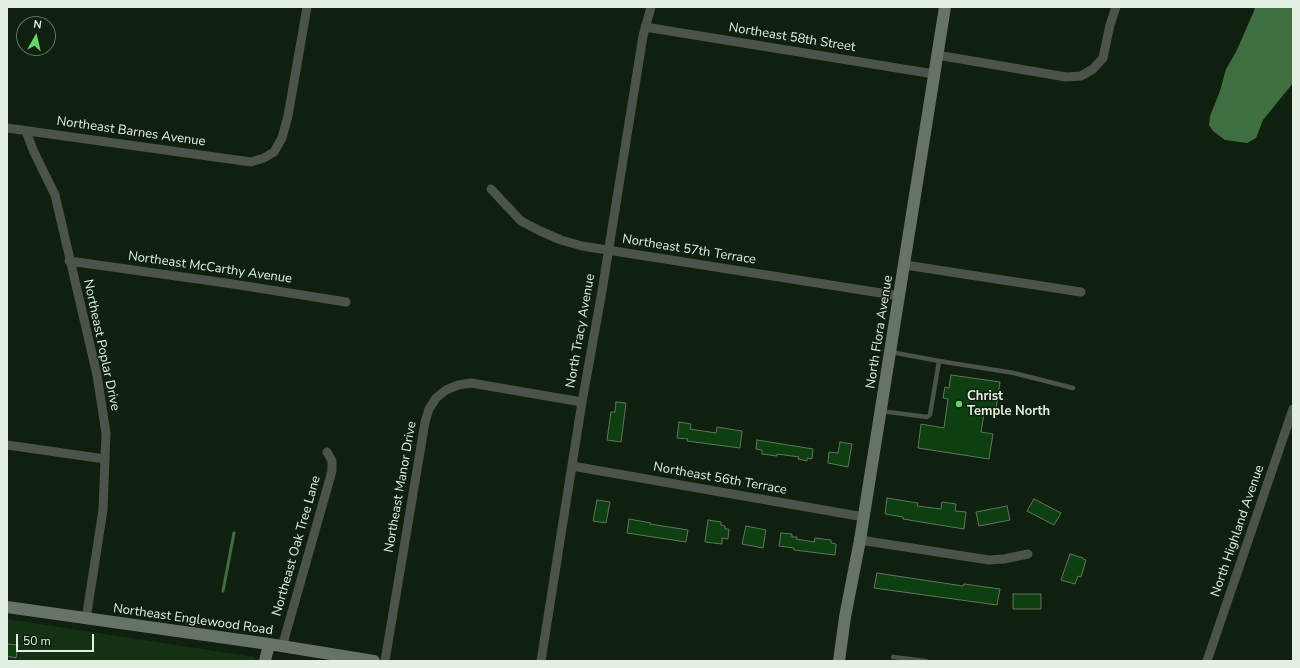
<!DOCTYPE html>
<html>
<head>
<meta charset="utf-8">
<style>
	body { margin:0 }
	#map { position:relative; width:1300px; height:668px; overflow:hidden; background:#0f200f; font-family:"Nunito Sans",sans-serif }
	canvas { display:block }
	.frame { position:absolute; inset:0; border:8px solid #e4efe3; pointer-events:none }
	.north { position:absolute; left:16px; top:16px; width:40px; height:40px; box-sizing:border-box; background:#0f200f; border:1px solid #647364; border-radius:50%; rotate:8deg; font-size:11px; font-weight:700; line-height:16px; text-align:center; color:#e4efe3 }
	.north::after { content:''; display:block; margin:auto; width:14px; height:18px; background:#64d468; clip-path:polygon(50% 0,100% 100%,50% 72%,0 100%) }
	.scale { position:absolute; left:16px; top:634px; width:78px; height:18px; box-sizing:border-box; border:2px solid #e4efe3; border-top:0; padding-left:5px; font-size:12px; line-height:14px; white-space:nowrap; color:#e4efe3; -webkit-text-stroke:3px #0f200f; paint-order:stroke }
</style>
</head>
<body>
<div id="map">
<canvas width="1300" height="668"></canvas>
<div class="frame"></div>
<div class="north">N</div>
<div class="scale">50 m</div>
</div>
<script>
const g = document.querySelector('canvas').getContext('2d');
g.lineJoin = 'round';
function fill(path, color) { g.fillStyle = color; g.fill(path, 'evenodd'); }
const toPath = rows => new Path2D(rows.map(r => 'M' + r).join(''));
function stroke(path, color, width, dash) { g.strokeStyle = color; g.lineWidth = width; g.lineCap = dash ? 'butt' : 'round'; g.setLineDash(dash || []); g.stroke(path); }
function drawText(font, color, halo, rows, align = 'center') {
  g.font = font + ' "Nunito Sans",sans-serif'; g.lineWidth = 3; g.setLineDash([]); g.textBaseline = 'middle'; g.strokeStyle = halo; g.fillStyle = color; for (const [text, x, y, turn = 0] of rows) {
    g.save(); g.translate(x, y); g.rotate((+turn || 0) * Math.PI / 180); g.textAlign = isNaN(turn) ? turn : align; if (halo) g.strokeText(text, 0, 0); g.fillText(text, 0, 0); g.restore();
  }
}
const green = toPath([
	[7,619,254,657,255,661,7,661]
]);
const water = toPath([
	[1255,7,1293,7,1293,83,1263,120,1256,138,1247,143,1225,140,1213,131,1209,125,1210,116,1220,91,1226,69,1236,52,1254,11]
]);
const stream = toPath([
	[223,591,234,533]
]);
const building = toPath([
	[951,375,1000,382,995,416,984,414,981,432,993,434,989,459,918,448,921,424,944,428,948,399,943,398,945,387,949,388,951,375],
	[616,402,626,403,621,442,607,440,611,412,615,412,616,402],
	[679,422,691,424,690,429,716,433,717,427,742,431,740,448,687,441,688,439,677,438,679,422],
	[757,440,813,449,812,459,807,458,807,461,798,459,799,457,777,454,777,456,762,454,762,450,756,449,757,440],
	[840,442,852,444,848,467,828,463,829,452,838,453,840,442],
	[887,498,918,503,917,506,941,509,942,502,956,504,955,511,966,512,964,529,903,519,903,517,885,514,887,498],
	[1034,499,1061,513,1054,525,1027,511,1034,499],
	[597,500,610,502,606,523,593,521,597,500],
	[1007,506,1010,520,979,526,976,512,1007,506],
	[629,519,651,523,650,524,688,530,686,542,627,533,629,519],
	[708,520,721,522,721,525,725,526,725,529,729,529,728,539,722,538,722,544,705,542,708,520],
	[746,526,766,530,763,548,742,544,746,526],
	[781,533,792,534,792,537,797,537,796,539,814,542,815,538,831,540,831,543,836,544,835,555,794,550,794,548,779,546,781,533],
	[1070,554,1083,558,1083,559,1086,560,1081,577,1078,576,1075,584,1061,580,1070,554],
	[877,573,963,586,964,584,1000,589,997,605,874,588,877,573],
	[1013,594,1041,594,1041,609,1013,609,1013,594],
	[7,644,18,645,16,658,7,656,7,644]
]);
const lane = toPath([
	[939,361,1014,373,1073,388],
	[881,411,927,417,930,415,939,361,891,352],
	[893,657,926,661]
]);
const street = toPath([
	[645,27,934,74],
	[937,55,1066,77,1081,76,1093,69,1103,58,1110,25,1116,7],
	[7,128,251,162,264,158,274,152,282,138,288,116,307,7],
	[26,131,33,150,55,195,97,375,106,433,103,510,86,619],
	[491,189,521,221,540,231,561,240,582,246,900,296],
	[69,261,233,284,346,302],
	[905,265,1081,292],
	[7,445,105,459],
	[572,466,864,517],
	[860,540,989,560,1004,559,1028,554],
	[282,647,332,471,332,461,327,452],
	[385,661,425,422,429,409,436,398,446,390,458,385,471,383,582,402],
	[541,661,582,402,602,291,643,36,651,7],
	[1207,661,1293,409]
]);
const secondary = toPath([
	[7,607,269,644,374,661],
	[265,661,269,644],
	[839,661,845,617,860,540,890,352,945,7]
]);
const markers = [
	[959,404,4,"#64d468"]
];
const streetNames = [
	["Northeast 58th Street",792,38,9],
	["Northeast Barnes Avenue",131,132,8],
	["Northeast 57th Terrace",689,250,9],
	["Northeast McCarthy Avenue",210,268,8],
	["North Tracy Avenue",581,331,-80],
	["North Flora Avenue",880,332,-81],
	["Northeast Poplar Drive",101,345,78],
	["Northeast 56th Terrace",720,479,10],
	["Northeast Manor Drive",401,487,-80],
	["North Highland Avenue",1238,531,-71],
	["Northeast Oak Tree Lane",297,546,-74],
	["Northeast Englewood Road",193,620,8]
];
const poiNames = [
	["Christ",967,397],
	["Temple North",967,412]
];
fill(green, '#153115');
fill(water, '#3f6f40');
stroke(stream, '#3f6f40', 3);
fill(building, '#0d3f11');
stroke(building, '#617460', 1);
stroke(lane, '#4b534b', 4.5);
stroke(street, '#4b534b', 9);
stroke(secondary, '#667366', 12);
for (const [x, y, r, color] of markers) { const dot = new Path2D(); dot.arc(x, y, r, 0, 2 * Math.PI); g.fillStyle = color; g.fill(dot); stroke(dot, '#0f200f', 1.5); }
drawText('13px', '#e4efe3', '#0f200f', streetNames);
drawText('bold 13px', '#e4efe3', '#0f200f', poiNames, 'left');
</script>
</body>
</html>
